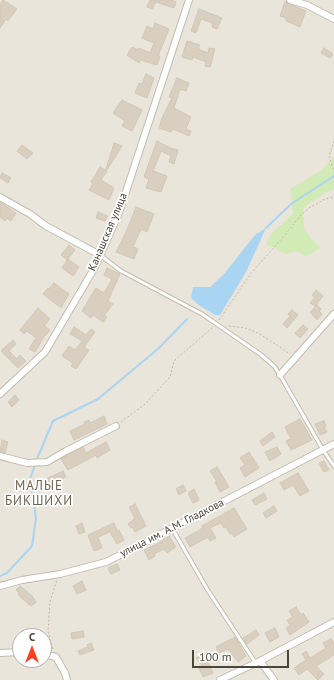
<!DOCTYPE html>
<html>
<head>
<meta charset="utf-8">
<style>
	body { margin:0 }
	#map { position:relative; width:334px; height:680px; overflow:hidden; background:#f6f3ec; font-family:"PT Sans",sans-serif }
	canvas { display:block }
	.north { position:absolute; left:12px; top:628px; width:40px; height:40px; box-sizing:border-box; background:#fff; border:1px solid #b7b4b0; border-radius:50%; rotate:0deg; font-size:11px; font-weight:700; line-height:16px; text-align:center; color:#4b4439 }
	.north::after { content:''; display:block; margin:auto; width:14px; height:18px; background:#fc3f1d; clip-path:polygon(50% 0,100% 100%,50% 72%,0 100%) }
	.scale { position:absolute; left:192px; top:650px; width:97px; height:18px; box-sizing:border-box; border:2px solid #4b4439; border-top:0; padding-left:5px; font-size:12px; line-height:14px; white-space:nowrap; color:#4b4439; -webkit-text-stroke:3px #fff; paint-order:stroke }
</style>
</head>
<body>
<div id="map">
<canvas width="334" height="680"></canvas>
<div class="north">С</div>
<div class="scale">100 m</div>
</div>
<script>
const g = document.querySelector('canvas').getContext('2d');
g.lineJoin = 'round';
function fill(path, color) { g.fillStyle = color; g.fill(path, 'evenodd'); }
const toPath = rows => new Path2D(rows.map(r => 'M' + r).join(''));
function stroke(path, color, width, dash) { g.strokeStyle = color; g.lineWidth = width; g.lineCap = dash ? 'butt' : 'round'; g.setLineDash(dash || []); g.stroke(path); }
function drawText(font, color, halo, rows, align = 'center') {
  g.font = font + ' "PT Sans",sans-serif'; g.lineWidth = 3.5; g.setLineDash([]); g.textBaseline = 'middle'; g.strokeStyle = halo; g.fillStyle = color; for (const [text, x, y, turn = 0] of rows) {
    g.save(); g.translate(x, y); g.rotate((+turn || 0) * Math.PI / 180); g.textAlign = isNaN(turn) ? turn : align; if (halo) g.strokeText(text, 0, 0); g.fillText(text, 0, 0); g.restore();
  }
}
const residential = toPath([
	[0,0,334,0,334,680,0,680],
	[20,636,44,636,44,660,20,660]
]);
const green = toPath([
	[334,157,334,189,323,194,303,208,304,227,309,236,320,248,305,257,298,251,286,254,266,244,271,234,293,214,290,189,320,171]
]);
const water = toPath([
	[266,228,246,272,220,315,215,315,200,306,191,298,193,287,210,287,224,274,255,235]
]);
const stream = toPath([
	[266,228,291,204,334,176],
	[37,459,53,421,98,399,159,348,187,319],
	[0,576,7,573,32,546,36,518,30,479,35,465]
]);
const building = toPath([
	[3,0,17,9,8,21,6,19,0,28,0,4,3,0],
	[150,0,172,0,176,2,174,8,156,2,152,9,147,7,150,0],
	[285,2,306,11,300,27,286,21,286,18,280,16,285,2],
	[199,9,222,18,217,29,212,27,213,23,201,19,196,33,191,31,199,9],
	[155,23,169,29,158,56,160,56,157,65,140,60,139,63,127,55,132,47,138,50,139,48,150,53,154,43,142,38,147,26,153,29,155,23],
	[187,41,200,45,198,49,208,53,209,48,215,49,210,67,205,66,206,62,193,57,192,60,182,57,187,41],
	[324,48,333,54,330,58,321,53,324,48],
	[146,74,154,78,147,98,135,93,139,83,142,84,146,74],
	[177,78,189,83,186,91,180,89,174,108,191,117,186,129,191,131,189,136,173,129,171,132,159,128,162,118,172,98,169,97,177,78],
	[122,100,142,110,132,131,122,126,125,121,113,113,122,100],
	[157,141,170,148,178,150,174,164,169,162,171,156,161,151,153,171,167,176,161,192,146,188,149,179,144,177,157,141],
	[114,143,122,146,107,170,106,169,114,143],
	[22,145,33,153,27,159,17,151,22,145],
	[100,167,107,171,101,180,114,188,109,200,89,190,93,184,91,182,100,167],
	[2,173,11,178,8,183,0,178,2,173],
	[0,202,16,213,11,221,7,218,5,221,0,217,0,202],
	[136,207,154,214,147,232,141,229,133,247,138,249,134,259,116,252,127,230,136,207],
	[98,212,108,216,105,221,96,218,98,212],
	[69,245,75,250,67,260,61,255,69,245],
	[68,259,79,267,73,276,62,268,68,259],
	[107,268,120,274,108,301,113,304,104,316,107,317,103,322,93,315,91,318,82,311,96,288,104,293,112,279,104,275,107,268],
	[54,283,69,294,61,308,43,294,48,288,49,289,54,283],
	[316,290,323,296,315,306,310,303,315,297,312,295,316,290],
	[317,305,321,309,319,311,322,314,317,320,310,312,317,305],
	[38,308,50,319,44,326,50,330,44,337,35,352,29,349,36,338,27,331,24,334,20,330,38,308],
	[292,310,298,315,287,328,283,324,290,316,288,314,292,310],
	[303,325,308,329,300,338,295,333,303,325],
	[74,327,86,335,91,329,95,332,84,347,89,350,76,369,71,366,73,363,62,356,69,346,75,350,82,341,70,334,74,327],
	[13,340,16,344,9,351,17,359,20,355,26,361,18,368,1,351,13,340],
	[15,395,19,400,12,407,8,402,15,395],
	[104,416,107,424,74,440,70,431,85,424,84,422,89,420,90,423,104,416],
	[300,419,312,440,291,450,286,441,291,439,285,427,300,419],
	[324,421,326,426,324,427,327,432,320,435,315,424,324,421],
	[272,432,275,437,263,446,260,441,272,432],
	[2,440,8,442,5,453,0,452,2,440],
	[106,442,110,450,97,458,96,455,68,470,61,459,83,447,86,453,106,442],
	[277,447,281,454,270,461,265,452,277,447],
	[249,452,259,468,245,477,240,468,245,465,240,458,249,452],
	[324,461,329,470,324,472,319,463,324,461],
	[217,467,229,487,220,492,215,482,217,482,210,471,217,467],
	[63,471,66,477,49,485,46,479,63,471],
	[298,473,309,491,300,496,293,485,284,490,280,483,298,473],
	[183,485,186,491,179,495,176,489,183,485],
	[194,489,199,500,193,503,188,493,194,489],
	[264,493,267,499,255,505,252,500,264,493],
	[135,504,146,526,135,532,133,527,131,528,128,524,135,518,129,507,135,504],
	[274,506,277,511,266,518,263,513,274,506],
	[234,508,247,529,234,537,232,533,230,534,226,527,224,528,221,523,210,528,216,538,210,541,208,537,190,547,185,538,203,528,202,526,234,508],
	[82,523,85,532,79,534,76,526,82,523],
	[114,523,117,531,119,530,124,540,117,544,110,532,98,537,102,548,94,551,88,535,114,523],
	[169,536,176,547,167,553,164,549,154,554,155,556,149,560,144,550,159,543,169,536],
	[117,564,120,570,111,574,108,568,117,564],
	[82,581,86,590,77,594,73,586,82,581],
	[20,586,32,596,36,602,31,606,18,595,19,593,16,590,20,586],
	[296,607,301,615,303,613,309,622,290,635,286,628,290,625,287,620,293,617,289,611,296,607],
	[275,628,279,637,270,642,265,633,275,628],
	[256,630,259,635,247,644,243,638,256,630],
	[83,631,84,637,72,639,71,633,83,631],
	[235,637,246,656,238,662,228,649,219,653,216,647,235,637],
	[331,639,334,643,334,655,316,666,324,674,318,680,307,669,299,675,294,668,306,660,302,654,306,651,310,658,326,648,323,643,331,639],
	[91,643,94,650,80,655,78,651,88,647,87,645,91,643],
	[204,652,209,660,207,660,213,673,203,677,199,668,202,666,196,658,204,652]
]);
const path = toPath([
	[334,141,329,156,334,171],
	[219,320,252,272,285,235,300,216,309,208,325,199,334,197],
	[229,326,245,328,256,332,277,345,290,354],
	[121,422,145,404,170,377,174,361,213,327],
	[53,649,48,631,50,602,57,580]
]);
const lane = toPath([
	[100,255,121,271,202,314,260,354,274,366,280,375,323,450,334,466],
	[172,528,207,589,255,662]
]);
const street = toPath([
	[290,0,307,5,334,19],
	[0,197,30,214,46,226,100,255],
	[280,375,334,314],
	[0,394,45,352,95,267,119,213,189,0],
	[0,456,27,463,47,462,66,451,116,426],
	[0,586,22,580,60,574,106,562,134,548,334,444],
	[0,653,20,652],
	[44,654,56,657,65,673,67,680],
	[260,661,274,680],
	[220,680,260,661,334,622]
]);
const streetNames = [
	["Канашская улица",108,232,-67],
	["улица им. А.М. Гладкова",172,528,-27]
];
const quarterNames = [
	["МАЛЫЕ",39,486],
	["БИКШИХИ",39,501]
];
fill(residential, '#eae5da');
fill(green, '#d2eab5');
fill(water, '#a9d4f2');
stroke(stream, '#a9d4f2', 2);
fill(building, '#d8cfc1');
stroke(building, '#d3c7b4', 1);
stroke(lane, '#c2bbae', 5);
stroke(street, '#c2bbae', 8);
stroke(path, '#c4b79f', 1, [2, 2]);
stroke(lane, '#fff', 3);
stroke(street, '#fff', 6);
drawText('11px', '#4b4439', '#fff', streetNames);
g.letterSpacing = '1px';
drawText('13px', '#6e6250', '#fff', quarterNames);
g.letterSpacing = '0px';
</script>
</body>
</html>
